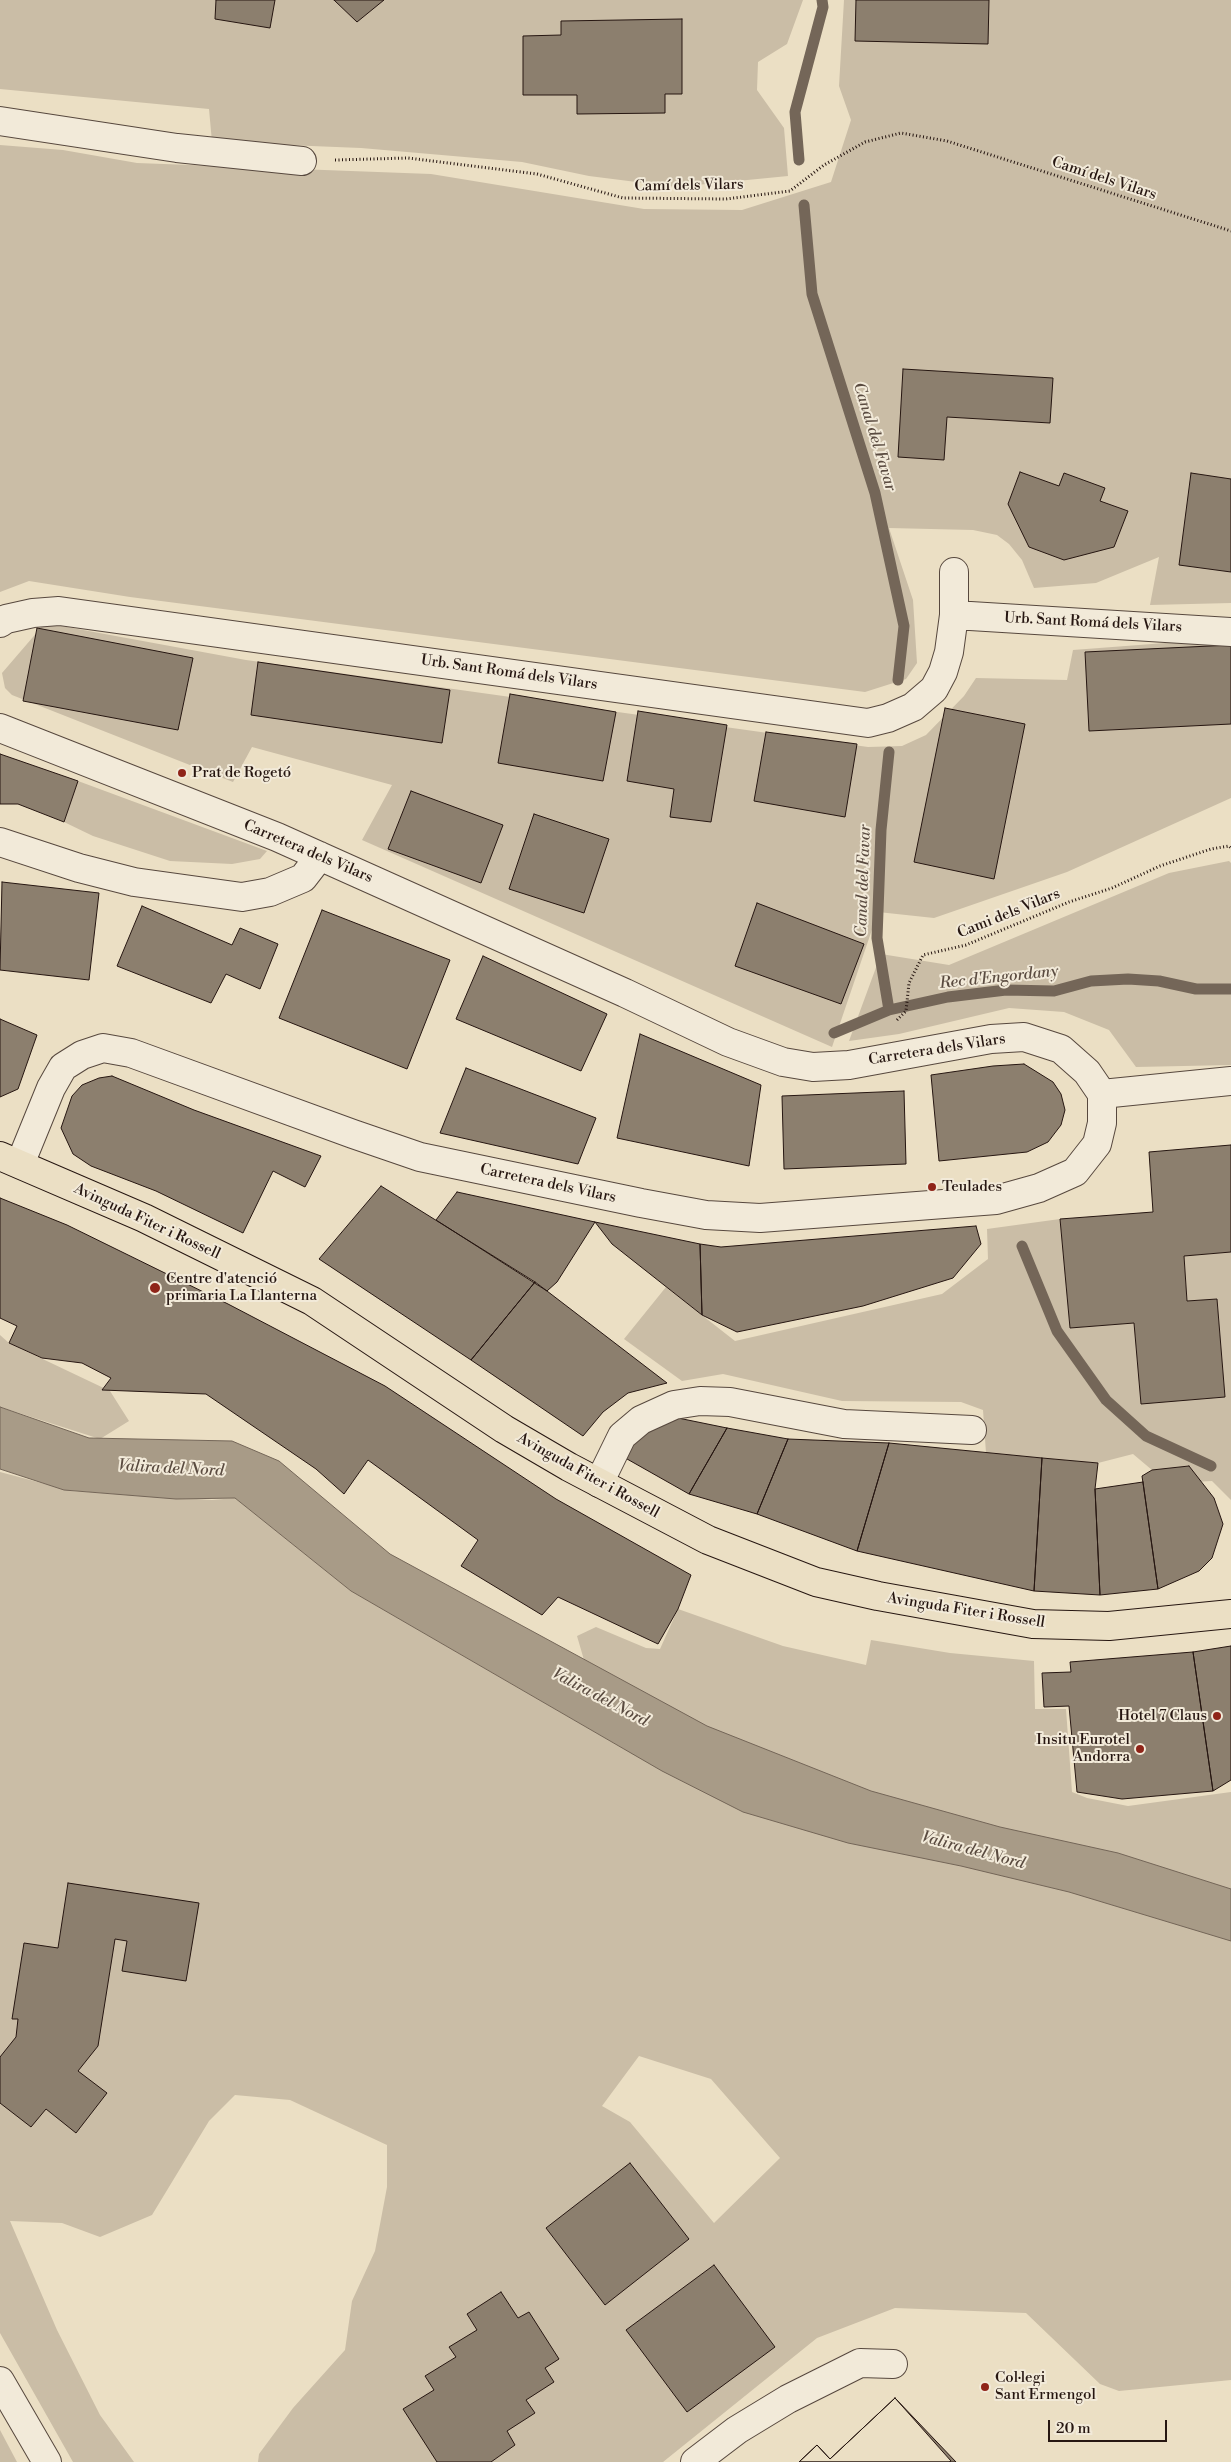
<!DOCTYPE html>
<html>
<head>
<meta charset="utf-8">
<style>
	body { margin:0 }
	#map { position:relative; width:1231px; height:2462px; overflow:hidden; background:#ebdfc4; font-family:"Libre Bodoni",serif }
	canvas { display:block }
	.scale { position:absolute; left:1048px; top:2420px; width:119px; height:22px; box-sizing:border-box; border:2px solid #261611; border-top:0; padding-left:6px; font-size:15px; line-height:18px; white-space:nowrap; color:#261611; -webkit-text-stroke:4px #f2ead9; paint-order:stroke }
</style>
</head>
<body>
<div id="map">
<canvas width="1231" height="2462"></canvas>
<div class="scale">20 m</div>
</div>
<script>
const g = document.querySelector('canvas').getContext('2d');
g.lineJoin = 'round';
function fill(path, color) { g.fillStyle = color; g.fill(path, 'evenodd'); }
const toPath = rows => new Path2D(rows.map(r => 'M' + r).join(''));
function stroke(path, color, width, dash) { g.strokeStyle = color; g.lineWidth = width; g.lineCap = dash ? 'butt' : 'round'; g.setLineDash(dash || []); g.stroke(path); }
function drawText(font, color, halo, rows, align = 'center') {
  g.font = font + ' "Libre Bodoni",serif'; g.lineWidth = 4; g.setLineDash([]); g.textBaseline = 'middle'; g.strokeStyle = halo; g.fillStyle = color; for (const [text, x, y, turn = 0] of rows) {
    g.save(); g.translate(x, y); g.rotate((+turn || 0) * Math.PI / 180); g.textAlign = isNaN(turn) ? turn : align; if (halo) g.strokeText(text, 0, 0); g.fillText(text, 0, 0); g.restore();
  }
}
const green = toPath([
	[0,0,803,0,787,44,758,62,757,90,784,128,788,176,676,187,589,176,522,162,361,148,212,142,209,109,0,89],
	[844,0,1231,0,1231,603,1150,605,1159,557,1096,583,1034,588,1022,560,1009,544,997,535,973,530,889,528,913,600,917,663,906,679,865,692,130,597,29,581,0,592,0,145,63,150,137,163,431,174,644,209,742,210,831,182,851,120,839,86],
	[45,623,246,660,868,747,902,746,926,735,964,696,976,678,1067,680,1073,650,1231,638,1231,798,1067,872,934,918,878,912,832,1047,362,840,392,785,252,747,233,782,12,695,5,688,2,673],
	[78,781,267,851,260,859,232,864,170,861,93,836,64,822],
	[1229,861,1231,863,1231,1065,1136,1067,1109,1030,1064,1012,1009,1008,899,1034,849,1041,881,954,949,965,1169,873],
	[1060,1219,1070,1328,1134,1323,1141,1403,1225,1397,1217,1299,1187,1301,1184,1256,1231,1252,1231,1500,1212,1481,1193,1482,1189,1466,1152,1470,1133,1454,1098,1463,986,1453,983,1410,961,1402,842,1401,723,1374,682,1381,624,1339,666,1287,735,1341,942,1294,988,1259,987,1229],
	[0,1335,9,1343,110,1391,129,1421,100,1439,0,1407],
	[0,1472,72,1491,212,1500,235,1498,351,1591,624,1749,622,1680,584,1660,577,1636,596,1627,646,1648,660,1649,678,1609,783,1646,866,1665,871,1640,950,1653,1034,1661,1035,1709,1066,1709,1072,1792,1087,1798,1128,1806,1231,1792,1231,2380,1119,2391,1100,2384,1026,2313,895,2308,817,2338,663,2462,258,2462,259,2454,293,2408,345,2350,352,2301,375,2251,387,2187,387,2145,290,2100,235,2095,209,2121,152,2215,100,2237,62,2223,10,2221,57,2330,100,2415,134,2462,73,2462,0,2333],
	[639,2056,711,2079,780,2158,714,2223,630,2122,602,2106],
	[0,2430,17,2462,0,2462]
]);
const water = toPath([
	[0,1407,89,1438,232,1441,279,1461,390,1554,707,1726,871,1791,1000,1827,1118,1853,1231,1889,1231,1941,1069,1892,961,1866,848,1843,743,1812,662,1771,351,1591,235,1498,176,1499,64,1490,0,1469,0,1407]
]);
const stream = toPath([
	[799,160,795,112,823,7,822,0],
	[804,205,812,294,875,493,904,626,898,680],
	[889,1010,877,938,881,830,889,752],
	[834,1033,889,1010,948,997,1006,990,1054,991,1091,981,1128,979,1159,981,1196,989,1231,989],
	[1022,1246,1057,1331,1106,1400,1146,1436,1211,1466]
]);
const building = toPath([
	[216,0,275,0,270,28,215,19,216,0],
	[334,0,384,0,357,22,334,0],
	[856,0,989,0,988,44,855,41,856,0],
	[682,19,682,94,665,94,665,113,577,114,577,95,523,95,523,36,561,35,561,21,682,19],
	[903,369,1053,378,1050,423,947,417,944,460,898,457,903,369],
	[1020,472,1059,486,1064,473,1105,488,1100,501,1128,511,1114,547,1064,560,1029,547,1008,504,1020,472],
	[1191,473,1231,479,1231,572,1179,565,1191,473],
	[37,628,193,658,178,730,23,701,37,628],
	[1231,645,1231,724,1089,731,1085,652,1231,645],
	[258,662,450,690,442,743,251,715,258,662],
	[510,694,616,712,603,781,498,763,510,694],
	[945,708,1025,724,994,879,914,862,945,708],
	[638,711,727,725,711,822,670,817,674,789,627,781,638,711],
	[766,732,857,744,845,817,754,801,766,732],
	[0,754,78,781,64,822,18,804,0,804,0,754],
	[411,791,503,825,481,883,388,849,411,791],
	[534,814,609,839,584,913,509,889,534,814],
	[2,882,99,893,89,980,0,970,2,882],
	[757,903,864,944,841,1004,735,966,757,903],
	[142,906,232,945,240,928,278,944,260,989,226,974,211,1003,117,966,142,906],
	[322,910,450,960,407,1069,279,1018,322,910],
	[483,956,607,1014,581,1071,456,1019,483,956],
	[0,1019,37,1035,18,1089,0,1097,0,1019],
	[640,1034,761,1085,749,1166,617,1138,640,1034],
	[1024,1064,1053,1082,1061,1094,1065,1110,1061,1125,1048,1142,1027,1152,939,1161,931,1075,993,1066,1024,1064],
	[466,1068,596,1118,578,1164,440,1133,466,1068],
	[112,1076,194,1110,321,1156,305,1187,273,1171,243,1233,156,1191,91,1166,73,1154,61,1128,72,1096,82,1085,99,1078,112,1076],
	[904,1091,906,1164,784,1169,782,1096,904,1091],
	[1231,1145,1231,1252,1184,1256,1187,1301,1217,1299,1225,1397,1141,1404,1134,1323,1070,1328,1060,1219,1153,1212,1149,1152,1231,1145],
	[381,1186,535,1282,471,1360,319,1259,381,1186],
	[457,1192,595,1222,557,1282,547,1291,436,1220,457,1192],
	[0,1198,67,1225,228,1304,385,1386,556,1499,691,1575,678,1609,658,1644,558,1597,542,1615,461,1566,478,1540,368,1460,344,1494,316,1469,206,1394,102,1390,111,1378,82,1363,42,1358,9,1343,17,1326,0,1318,0,1198],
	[595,1222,700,1244,702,1315,612,1244,595,1222],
	[976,1226,981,1244,953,1278,863,1306,737,1332,702,1315,700,1244,721,1247,976,1226],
	[535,1282,547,1291,667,1383,628,1393,603,1412,583,1436,471,1360,535,1282],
	[673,1417,727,1428,689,1494,620,1455,646,1424,673,1417],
	[727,1428,788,1439,757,1514,689,1494,727,1428],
	[788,1439,889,1443,857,1551,757,1514,788,1439],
	[889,1443,1042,1458,1034,1591,857,1551,889,1443],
	[1042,1458,1098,1463,1095,1489,1100,1595,1034,1591,1042,1458],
	[1189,1466,1214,1498,1223,1524,1212,1558,1199,1571,1158,1589,1142,1476,1152,1470,1189,1466],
	[1143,1482,1158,1589,1100,1595,1095,1489,1143,1482],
	[1231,1646,1231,1780,1213,1791,1193,1652,1231,1646],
	[1193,1652,1213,1791,1122,1799,1077,1792,1069,1706,1044,1707,1042,1673,1071,1672,1070,1662,1193,1652],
	[68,1883,199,1903,186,1981,122,1971,127,1941,115,1939,98,2046,78,2071,107,2093,76,2133,46,2109,31,2127,0,2103,0,2057,16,2037,18,2019,12,2019,24,1943,58,1948,68,1883],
	[630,2163,689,2239,605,2305,546,2228,630,2163],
	[714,2265,775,2347,687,2412,626,2330,714,2265],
	[501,2292,518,2318,529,2312,559,2359,545,2368,554,2382,526,2400,535,2413,507,2431,515,2445,491,2462,437,2462,403,2409,434,2390,425,2376,456,2357,449,2347,477,2330,467,2314,501,2292],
	[895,2398,956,2462,799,2462,817,2445,830,2459,895,2398],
	[895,2398,951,2461,949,2462,799,2462,817,2445,830,2459,895,2398]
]);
const path = toPath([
	[335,160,408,158,537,174,623,198,726,199,790,191,824,165,865,142,901,133,947,141,1231,231],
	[897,1020,906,1011,909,983,923,955,966,945,1069,902,1112,888,1160,866,1211,849,1229,846,1231,848]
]);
const minor = toPath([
	[0,121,177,148,302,161],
	[954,615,1231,632],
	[0,623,6,619,33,613,59,611,868,723,888,718,913,707,934,689,943,672,949,652,954,615,954,572],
	[0,728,277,837,625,993,728,1042,783,1062,813,1067,849,1065,991,1039,1024,1037,1061,1049,1087,1072,1102,1094,1102,1123,1097,1144,1075,1172,1039,1188,996,1200,760,1218,706,1215,641,1203,420,1157,353,1134,131,1053,103,1048,82,1055,63,1067,51,1088,20,1164],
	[0,842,79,868,134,882,242,897,270,892,303,878,320,856],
	[1102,1094,1231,1081],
	[599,1483,622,1436,641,1420,674,1405,700,1401,730,1402,844,1424,972,1430],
	[0,2381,47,2462],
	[695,2462,737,2430,788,2399,860,2363,893,2364]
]);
const major = toPath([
	[0,1156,144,1218,312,1301,504,1429,569,1467,708,1540,816,1582,878,1596,1033,1624,1109,1626,1231,1614]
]);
const markers = [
	[182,773,5,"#8f2418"],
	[932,1187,5,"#8f2418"],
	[155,1288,6,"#8f2418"],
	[1217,1716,5,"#8f2418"],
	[1140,1749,5,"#8f2418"],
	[985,2387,5,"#8f2418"]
];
const streetNames = [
	["Camí dels Vilars",1104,179,18],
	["Camí dels Vilars",689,186,-1],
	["Urb. Sant Romá dels Vilars",1093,623,3],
	["Urb. Sant Romá dels Vilars",509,673,8],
	["Carretera dels Vilars",308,852,23],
	["Cami dels Vilars",1009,914,-22],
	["Carretera dels Vilars",937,1050,-9],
	["Carretera dels Vilars",548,1184,12],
	["Avinguda Fiter i Rossell",147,1222,25],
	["Avinguda Fiter i Rossell",588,1476,29],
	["Avinguda Fiter i Rossell",966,1611,9]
];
const poiNames = [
	["Prat de Rogetó",192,773],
	["Teulades",942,1187],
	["Centre d'atenció",166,1279],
	["primaria La Llanterna",166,1296],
	["Hotel 7 Claus",1207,1716,"right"],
	["Insitu Eurotel",1130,1740,"right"],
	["Andorra",1130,1757,"right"],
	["Col·legi",995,2378],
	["Sant Ermengol",995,2395]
];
const waterNames = [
	["Canal del Favar",874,437,73],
	["Canal del Favar",864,881,-88],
	["Rec d'Engordany",999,978,-6],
	["Valira del Nord",171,1469,3],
	["Valira del Nord",600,1698,28],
	["Valira del Nord",973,1851,15]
];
fill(green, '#cabda6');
fill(water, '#a89b87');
stroke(water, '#746658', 1);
stroke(stream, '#746658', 11);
fill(building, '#8c7f6e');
stroke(building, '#261611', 1);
stroke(minor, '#57483e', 30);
stroke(major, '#261611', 30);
stroke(path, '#261611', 3, [1, 2.5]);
stroke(minor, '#f2ead9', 28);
stroke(major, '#ebdfc4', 28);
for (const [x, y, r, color] of markers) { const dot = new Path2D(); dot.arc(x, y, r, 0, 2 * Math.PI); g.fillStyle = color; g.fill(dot); stroke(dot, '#f2ead9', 2); }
drawText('15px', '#261611', '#f2ead9', streetNames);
drawText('15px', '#261611', '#f2ead9', poiNames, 'left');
drawText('italic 16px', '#5a4b40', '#f2ead9', waterNames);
</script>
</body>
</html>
